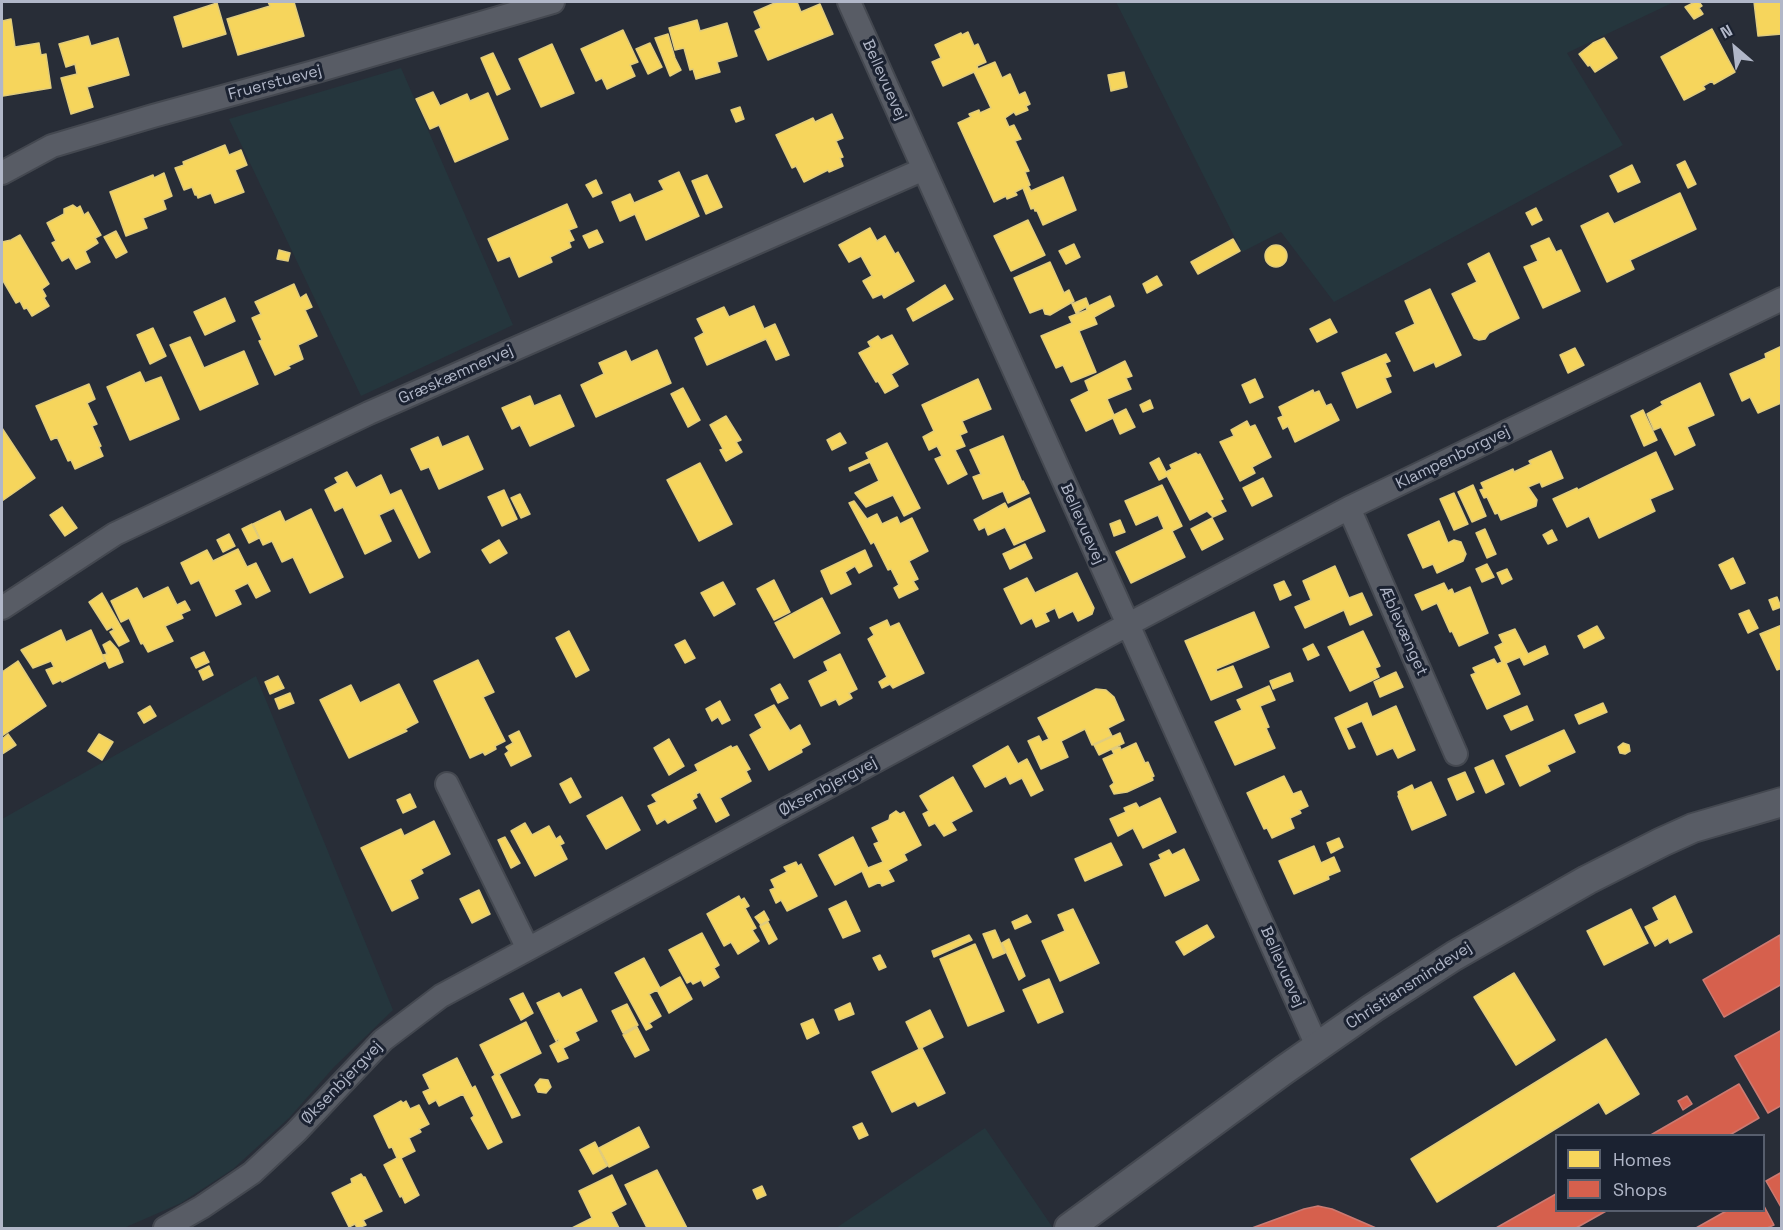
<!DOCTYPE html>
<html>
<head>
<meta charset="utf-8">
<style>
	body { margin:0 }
	#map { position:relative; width:1783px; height:1230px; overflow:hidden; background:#282d37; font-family:"Space Grotesk",sans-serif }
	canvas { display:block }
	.frame { position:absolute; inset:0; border:3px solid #b1b7c8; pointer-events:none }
	.legend { position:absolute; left:1555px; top:1134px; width:210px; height:78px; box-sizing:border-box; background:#1b2231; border:2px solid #575e6d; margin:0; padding:8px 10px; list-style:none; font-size:18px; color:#b1b7c8 }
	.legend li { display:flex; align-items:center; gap:12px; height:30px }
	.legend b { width:30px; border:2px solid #575e6d }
	.north { position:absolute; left:1705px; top:18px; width:60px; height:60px; -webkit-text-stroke:4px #1b2231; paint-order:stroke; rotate:332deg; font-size:16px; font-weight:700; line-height:24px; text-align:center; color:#b1b7c8 }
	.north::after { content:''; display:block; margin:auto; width:21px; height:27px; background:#b1b7c8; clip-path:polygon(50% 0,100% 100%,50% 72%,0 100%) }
</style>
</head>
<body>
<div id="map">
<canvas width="1783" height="1230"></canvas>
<div class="frame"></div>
<ul class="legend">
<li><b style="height:16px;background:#f6d55c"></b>Homes</li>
<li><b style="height:16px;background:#d6604d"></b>Shops</li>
</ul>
<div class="north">N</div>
</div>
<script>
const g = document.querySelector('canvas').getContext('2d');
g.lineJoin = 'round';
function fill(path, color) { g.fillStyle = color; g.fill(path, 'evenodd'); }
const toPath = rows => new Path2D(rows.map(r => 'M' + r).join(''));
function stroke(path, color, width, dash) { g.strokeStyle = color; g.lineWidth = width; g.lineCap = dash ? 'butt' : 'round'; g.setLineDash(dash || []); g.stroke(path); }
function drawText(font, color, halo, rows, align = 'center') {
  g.font = font + ' "Space Grotesk",sans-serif'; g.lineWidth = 6; g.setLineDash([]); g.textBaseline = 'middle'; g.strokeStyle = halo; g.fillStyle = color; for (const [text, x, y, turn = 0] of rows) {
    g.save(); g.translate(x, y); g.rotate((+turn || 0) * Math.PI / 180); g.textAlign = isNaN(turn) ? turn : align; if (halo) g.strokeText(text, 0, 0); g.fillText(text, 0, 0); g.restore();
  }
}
const green = toPath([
	[1116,2,1674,2,1567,53,1623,145,1334,302,1281,232,1242,252],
	[401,68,513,325,361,396,229,119],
	[256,676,393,1010,334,1067,289,1118,233,1169,181,1203,124,1228,2,1228,2,819],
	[985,1128,1053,1228,836,1228]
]);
const homes = toPath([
	[268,2,294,2,304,36,238,55,227,19,270,6,268,2],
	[777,2,797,2,801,12,820,4,833,34,768,60,755,31,761,28,754,12,777,2],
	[1695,2,1699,2,1702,6,1699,8,1703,14,1694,19,1685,7,1695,2],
	[1754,2,1782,2,1782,34,1758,36,1754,2],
	[217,3,226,34,183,47,174,17,217,3],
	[11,19,15,47,39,43,41,55,46,54,51,88,3,96,2,21,11,19],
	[697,20,700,31,727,23,737,56,717,62,720,72,696,79,693,69,690,70,684,48,675,50,669,28,697,20],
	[1712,29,1735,72,1714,84,1712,81,1703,86,1705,89,1684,100,1661,57,1712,29],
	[623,30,638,62,630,65,635,76,607,89,602,78,596,81,581,49,623,30],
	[968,32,974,46,978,44,986,62,977,66,978,69,995,62,1002,78,1010,74,1019,95,1025,92,1030,104,1026,106,1028,110,1016,115,1014,112,1005,118,1009,127,1014,125,1021,139,1015,141,1029,171,1025,172,1030,185,1028,186,1031,191,1063,177,1076,210,1043,225,1037,211,1035,211,1034,208,1031,209,1023,188,1015,192,1017,195,1007,199,1006,196,994,202,958,123,971,117,969,114,979,110,980,113,991,108,974,72,943,86,932,62,941,58,935,45,961,33,962,35,968,32],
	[668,34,675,58,681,70,670,76,655,38,668,34],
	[88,36,91,46,118,38,129,75,87,87,93,107,71,114,61,78,77,74,75,64,66,67,59,44,88,36],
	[1604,38,1617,58,1595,72,1590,65,1588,66,1579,54,1593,43,1604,38],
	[650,43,662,67,648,74,636,49,650,43],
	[552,44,574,93,541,107,519,59,552,44],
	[493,53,510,89,497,95,481,58,493,53],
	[1124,72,1127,87,1111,91,1108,75,1124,72],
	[433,92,440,106,467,94,470,101,488,93,508,139,455,162,439,125,430,129,416,99,433,92],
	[740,107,744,119,736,122,731,110,740,107],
	[832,114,843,138,836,141,843,157,840,158,843,166,829,172,828,170,804,182,796,166,792,168,776,135,813,118,815,122,832,114],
	[225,145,229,155,241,150,247,165,235,170,244,192,215,203,211,193,198,198,197,195,195,195,192,187,184,190,175,168,184,165,183,162,225,145],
	[1685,161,1696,184,1688,188,1677,165,1685,161],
	[1632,165,1640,182,1618,192,1610,176,1632,165],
	[679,172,699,216,646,240,635,214,620,221,612,202,630,194,634,203,664,190,659,181,679,172],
	[164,173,172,196,163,200,166,209,143,218,147,228,126,236,110,192,153,175,154,178,164,173],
	[707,175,722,207,706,214,692,181,707,175],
	[596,180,602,193,593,197,586,185,596,180],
	[1680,193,1696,229,1630,260,1634,269,1607,282,1581,226,1608,213,1614,224,1680,193],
	[567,204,577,227,569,230,574,240,569,242,571,247,550,257,552,262,519,277,510,256,498,261,488,239,567,204],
	[73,205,77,208,80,206,84,215,88,212,101,235,95,238,98,243,85,251,90,262,76,269,69,257,62,261,52,243,56,241,47,223,64,214,64,209,73,205],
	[1536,208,1542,220,1532,225,1526,213,1536,208],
	[1028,220,1045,255,1011,271,994,236,1028,220],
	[870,228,877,241,885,236,895,254,898,252,914,281,884,298,882,294,873,298,863,281,872,276,861,256,849,262,839,245,870,228],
	[597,230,603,242,589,248,583,236,597,230],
	[116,231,127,252,116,258,104,237,116,231],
	[20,235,49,284,42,289,46,296,44,298,49,306,32,316,27,308,24,309,20,301,16,303,2,279,2,242,11,240,20,235],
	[1549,238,1556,252,1561,250,1580,291,1543,308,1524,267,1538,261,1531,246,1549,238],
	[1233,239,1240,251,1198,274,1191,262,1233,239],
	[1074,244,1080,257,1066,264,1059,251,1074,244],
	'1265 256a11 11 0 1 1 22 0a11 11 0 1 1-22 0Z',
	[279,250,290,253,288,261,277,259,279,250],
	[1489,253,1519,318,1489,333,1485,339,1479,340,1474,338,1452,294,1477,282,1468,264,1489,253],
	[1050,262,1064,293,1069,290,1074,301,1050,315,1045,314,1043,308,1030,313,1014,278,1050,262],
	[1157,276,1162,285,1147,293,1143,284,1157,276],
	[294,284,300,298,306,294,312,307,305,310,317,336,298,345,303,359,288,366,290,368,275,375,259,341,262,340,252,318,261,314,255,302,294,284],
	[945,285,953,299,913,321,907,309,945,285],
	[1430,289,1461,355,1436,367,1434,362,1414,371,1396,333,1415,324,1405,301,1430,289],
	[1110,296,1114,306,1094,317,1097,324,1079,331,1096,372,1071,382,1063,365,1056,368,1041,336,1072,323,1069,317,1087,310,1086,307,1076,313,1072,304,1086,298,1089,306,1110,296],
	[225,298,235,321,205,335,194,312,225,298],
	[754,306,764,329,775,324,789,355,776,360,766,339,707,365,695,338,704,333,697,319,724,307,729,317,754,306],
	[1330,319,1337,332,1317,342,1310,329,1330,319],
	[153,328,166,356,150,364,137,335,153,328],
	[892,335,908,364,891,374,898,386,885,393,878,381,876,382,859,353,871,347,868,342,878,336,881,340,892,335],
	[190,337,204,368,244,351,258,384,200,410,170,345,190,337],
	[1782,346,1781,403,1758,413,1750,397,1742,401,1730,374,1766,358,1765,354,1782,346],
	[1575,348,1584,365,1568,373,1560,355,1575,348],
	[657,350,671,383,596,417,581,385,604,374,599,363,626,351,631,362,657,350],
	[1386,354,1390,361,1385,363,1391,376,1385,378,1391,392,1357,408,1342,373,1386,354],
	[1125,361,1132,376,1126,378,1131,389,1107,399,1114,415,1126,409,1135,427,1120,434,1113,418,1086,431,1071,400,1089,391,1085,381,1125,361],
	[140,372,145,383,161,377,179,419,130,440,107,387,140,372],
	[978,379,991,409,962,421,967,432,960,435,965,446,955,450,967,474,948,484,935,459,942,456,937,446,929,450,923,437,934,431,922,405,978,379],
	[1255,379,1263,397,1250,403,1242,385,1255,379],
	[1700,383,1714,415,1687,427,1695,445,1675,455,1661,427,1654,430,1647,414,1663,405,1661,402,1700,383],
	[89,384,95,399,87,403,97,424,92,426,101,446,99,447,103,456,75,469,71,460,68,461,57,437,51,440,36,406,89,384],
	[683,388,700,420,688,427,671,394,683,388],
	[1313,390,1314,393,1319,391,1326,406,1331,404,1339,420,1295,442,1288,426,1283,429,1278,418,1283,416,1279,407,1313,390],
	[560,395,574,426,530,446,520,425,512,429,502,408,530,396,534,406,560,395],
	[1150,400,1153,408,1143,412,1140,405,1150,400],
	[1643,410,1657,440,1644,446,1631,416,1643,410],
	[726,416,741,440,736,442,742,452,726,461,720,450,723,449,710,425,726,416],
	[1247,421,1250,427,1255,425,1271,457,1252,467,1255,473,1240,481,1220,442,1234,436,1231,430,1247,421],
	[2,428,35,478,2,501,2,428],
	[840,433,846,443,832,450,827,440,840,433],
	[468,436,483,469,439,489,429,467,421,470,411,449,438,437,442,447,468,436],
	[1003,436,1022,482,1023,481,1029,493,1008,503,1003,491,983,499,973,477,981,474,970,450,1003,436],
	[887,443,920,508,904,516,893,495,866,507,855,493,879,481,870,462,850,471,849,468,869,459,866,453,887,443],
	[1551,451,1563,478,1542,487,1540,482,1528,487,1537,500,1536,506,1501,520,1498,513,1495,514,1487,497,1484,498,1480,490,1484,489,1481,483,1513,469,1514,472,1531,464,1529,461,1551,451],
	[1656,452,1673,489,1650,499,1655,511,1599,538,1589,516,1567,527,1553,499,1577,488,1578,490,1656,452],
	[1196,453,1198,455,1200,454,1223,499,1220,500,1226,511,1213,517,1207,511,1190,520,1167,476,1159,480,1150,463,1159,458,1166,472,1172,469,1170,465,1196,453],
	[700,463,732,524,699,541,667,480,700,463],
	[347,472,356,488,381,475,390,495,401,490,430,552,419,558,394,508,379,515,391,541,365,554,343,507,335,511,325,490,338,483,335,478,347,472],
	[1263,478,1272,496,1252,506,1243,488,1263,478],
	[1162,485,1182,526,1172,531,1185,557,1131,583,1116,552,1164,529,1158,515,1136,525,1125,501,1162,485],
	[1473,485,1486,516,1472,522,1458,492,1473,485],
	[504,490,517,519,502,526,488,497,504,490],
	[1454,493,1468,524,1454,530,1440,499,1454,493],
	[520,494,530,514,521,518,511,498,520,494],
	[1030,498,1045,531,1014,545,1005,527,988,535,985,527,979,530,974,520,1005,503,1008,509,1030,498],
	[854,501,867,519,877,514,882,524,897,517,900,524,912,518,928,551,909,561,918,579,913,581,918,589,899,598,894,588,899,585,891,569,888,570,874,542,871,544,849,503,854,501],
	[62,507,77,528,65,536,50,515,62,507],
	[311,509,343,577,310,593,293,557,282,562,272,541,263,545,253,524,280,511,285,522,311,509],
	[1212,518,1223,539,1202,550,1191,529,1212,518],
	[1120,520,1125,532,1114,536,1110,524,1120,520],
	[1439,521,1448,543,1454,540,1461,542,1466,554,1463,561,1437,573,1433,564,1423,568,1408,535,1439,521],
	[252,524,259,538,249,543,242,529,252,524],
	[1485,529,1496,554,1487,558,1476,533,1485,529],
	[1552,530,1557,540,1548,544,1543,535,1552,530],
	[229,534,235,546,223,552,217,540,229,534],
	[499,540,507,553,490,563,482,550,499,540],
	[1025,544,1032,558,1010,569,1003,554,1025,544],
	[238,549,247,567,256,563,270,591,256,598,248,583,234,590,241,604,216,616,199,580,191,584,181,563,207,550,213,561,238,549],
	[865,550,872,566,859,573,855,566,845,572,851,584,831,594,821,571,865,550],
	[1733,558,1745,583,1731,589,1719,565,1733,558],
	[1487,564,1494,577,1482,582,1476,569,1487,564],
	[1335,566,1349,598,1362,593,1372,615,1350,625,1344,610,1305,628,1295,607,1311,600,1303,581,1335,566],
	[1507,569,1512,579,1502,584,1497,573,1507,569],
	[1077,573,1094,608,1092,614,1078,621,1073,611,1059,618,1055,608,1045,613,1049,621,1036,627,1032,618,1021,624,1004,589,1027,578,1035,593,1077,573],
	[774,580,790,612,774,620,757,589,774,580],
	[1284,581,1291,595,1280,600,1274,585,1284,581],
	[723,582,735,604,714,616,701,593,723,582],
	[1444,583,1448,591,1452,589,1454,594,1470,587,1488,633,1459,646,1452,631,1450,632,1437,603,1422,610,1415,595,1444,583],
	[168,587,177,605,185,601,190,610,181,614,183,618,165,626,173,641,148,652,143,643,141,644,129,618,121,622,111,601,137,588,143,599,168,587],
	[102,593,129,641,119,646,110,632,114,630,112,627,107,630,89,602,102,593],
	[1777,597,1781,607,1773,610,1769,600,1777,597],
	[822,598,840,633,794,658,775,623,822,598],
	[1749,610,1758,628,1748,633,1739,614,1749,610],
	[1254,612,1269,647,1216,669,1217,672,1233,666,1242,687,1211,700,1185,641,1254,612],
	[887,620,890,627,899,623,924,673,893,688,890,684,882,688,879,682,887,677,868,639,874,635,870,628,887,620],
	[1782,625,1782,668,1777,670,1760,634,1782,625],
	[1597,626,1604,638,1584,648,1578,636,1597,626],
	[1515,629,1528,654,1545,646,1548,654,1524,665,1520,657,1506,663,1520,694,1487,709,1471,675,1476,673,1473,668,1494,659,1497,664,1502,662,1495,647,1503,643,1499,635,1515,629],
	[61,630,66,642,91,630,105,661,62,682,61,680,53,684,46,670,54,667,51,661,33,668,21,650,61,630],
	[569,631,589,670,576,677,556,638,569,631],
	[1363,631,1380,666,1375,668,1379,677,1350,691,1328,647,1363,631],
	[685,640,695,658,685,663,675,645,685,640],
	[110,641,118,650,123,662,109,668,103,655,107,654,103,645,110,641],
	[1313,644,1319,655,1308,660,1303,649,1313,644],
	[204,652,209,662,196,668,191,658,204,652],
	[840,654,857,689,849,693,852,698,839,705,836,699,821,706,809,681,828,671,824,662,840,654],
	[478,660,494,692,483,697,505,741,495,746,496,749,485,755,483,752,470,758,434,681,478,660],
	[18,661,46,706,2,736,2,672,18,661],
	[209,666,213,675,203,680,199,671,209,666],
	[1396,672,1403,687,1380,697,1374,682,1396,672],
	[1290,673,1293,681,1273,689,1270,681,1290,673],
	[278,676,284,688,270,694,265,682,278,676],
	[399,684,418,722,405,729,407,731,349,758,320,700,351,685,360,703,399,684],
	[780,684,788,698,778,703,771,689,780,684],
	[1269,686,1275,700,1260,706,1269,727,1266,728,1275,748,1235,765,1215,722,1242,710,1237,700,1269,686],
	[1096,689,1106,690,1114,697,1124,720,1108,728,1112,736,1092,745,1085,729,1061,741,1068,757,1041,769,1028,741,1039,736,1042,742,1049,739,1038,718,1096,689],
	[290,693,294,703,279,709,275,699,290,693],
	[720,701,730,720,722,724,718,717,712,721,706,709,720,701],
	[1367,703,1372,717,1396,706,1415,750,1398,758,1393,748,1377,755,1362,721,1346,728,1355,747,1349,749,1335,718,1367,703],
	[1603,703,1607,712,1579,724,1575,715,1603,703],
	[774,705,790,731,800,725,810,744,801,749,802,752,769,770,750,735,762,728,755,715,774,705],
	[150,706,156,716,144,723,138,713,150,706],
	[1527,706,1533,720,1511,730,1504,716,1527,706],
	[1564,730,1575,752,1547,765,1550,771,1520,786,1506,756,1564,730],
	[519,731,531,756,511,766,505,754,509,751,506,747,513,743,509,736,519,731],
	[1120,733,1124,743,1099,755,1094,745,1120,733],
	[8,734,16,745,2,754,2,739,8,734],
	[99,734,113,742,102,760,88,751,99,734],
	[669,739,684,766,669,775,654,748,669,739],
	[1136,743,1145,763,1148,762,1154,776,1152,777,1153,780,1127,792,1114,794,1110,786,1114,783,1103,759,1114,754,1112,750,1120,747,1121,750,1136,743],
	[1623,743,1629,745,1630,751,1625,754,1620,753,1618,747,1623,743],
	[731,746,732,748,737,746,750,769,746,771,751,781,720,798,729,815,716,822,700,792,696,794,697,797,692,800,696,808,668,823,665,819,657,824,648,806,657,802,652,795,698,771,695,765,731,746],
	[1008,746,1018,764,1027,759,1043,790,1031,796,1022,778,1010,784,1006,776,985,787,973,766,1008,746],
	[1493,760,1504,784,1486,793,1475,768,1493,760],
	[1465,772,1474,792,1457,800,1448,779,1465,772],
	[1284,776,1293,794,1301,791,1308,806,1299,810,1301,813,1290,818,1294,828,1272,838,1267,828,1264,829,1247,793,1284,776],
	[953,777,972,811,951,822,956,830,944,836,935,823,929,826,923,814,929,811,920,796,953,777],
	[571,778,581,797,570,803,560,784,571,778],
	[1431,782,1446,815,1412,830,1398,796,1399,796,1398,792,1412,785,1414,790,1431,782],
	[410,794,416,807,403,813,397,800,410,794],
	[622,797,640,830,606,849,587,816,622,797],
	[1160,798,1176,832,1143,848,1133,828,1118,836,1110,819,1126,812,1124,808,1136,803,1139,808,1160,798],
	[896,811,900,814,904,812,921,845,904,854,907,860,888,870,894,881,882,886,880,882,869,887,862,871,835,885,819,855,853,837,868,868,883,862,874,844,879,842,872,828,889,820,890,815,896,811],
	[434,821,450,854,421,869,423,873,410,880,418,898,392,911,361,848,401,829,404,836,434,821],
	[525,823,532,835,549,826,556,839,560,836,564,843,560,845,567,859,535,876,511,831,525,823],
	[505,837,520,863,511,868,498,840,505,837],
	[1339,838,1343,847,1331,853,1327,843,1339,838],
	[1111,843,1122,865,1085,881,1075,859,1111,843],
	[1314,846,1321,863,1334,857,1340,871,1328,876,1329,879,1294,894,1279,861,1314,846],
	[1184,849,1199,880,1165,896,1150,864,1161,859,1159,855,1169,850,1172,855,1184,849],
	[796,862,798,866,801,864,817,896,787,911,781,900,776,903,770,890,775,888,771,880,787,872,784,867,796,862],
	[479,890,490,914,472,923,460,899,479,890],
	[739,896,741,900,744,898,749,906,745,908,756,928,752,930,759,941,738,954,731,942,724,946,707,914,739,896],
	[1675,896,1692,932,1670,943,1668,938,1655,946,1645,927,1659,920,1653,908,1675,896],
	[846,901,860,931,843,938,829,909,846,901],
	[1073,909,1099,963,1060,981,1042,941,1065,931,1058,915,1073,909],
	[1631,909,1648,943,1604,965,1587,931,1631,909],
	[764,911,769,920,761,925,755,917,764,911],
	[1027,915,1031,922,1015,929,1012,922,1027,915],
	[768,922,777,939,769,944,760,926,768,922],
	[1207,925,1214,937,1184,955,1176,942,1207,925],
	[995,930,1005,953,993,958,983,934,995,930],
	[702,933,719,965,714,968,719,977,704,986,701,980,693,984,691,981,687,983,669,950,702,933],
	[969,935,972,940,934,957,932,951,969,935],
	[1009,939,1025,976,1019,980,1002,943,1009,939],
	[975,944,1004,1011,968,1026,940,959,975,944],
	[880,955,886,967,879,970,873,958,880,955],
	[644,958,660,988,680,977,692,999,669,1013,657,990,649,994,661,1016,649,1023,652,1027,646,1030,615,973,644,958],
	[1514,973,1555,1040,1516,1065,1474,997,1514,973],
	[1049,979,1063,1012,1038,1023,1023,990,1049,979],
	[581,989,597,1021,575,1032,579,1040,563,1048,568,1058,558,1062,550,1046,559,1041,558,1039,556,1041,537,1003,559,993,562,998,581,989],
	[523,993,533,1013,521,1020,510,999,523,993],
	[850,1003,854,1014,839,1020,835,1010,850,1003],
	[627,1004,638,1025,623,1033,612,1011,627,1004],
	[930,1010,943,1037,919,1049,906,1022,930,1010],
	[813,1019,819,1033,807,1039,801,1024,813,1019],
	[526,1022,541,1053,499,1074,520,1115,512,1118,492,1077,495,1075,480,1045,526,1022],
	[637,1027,649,1050,635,1057,623,1035,637,1027],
	[1606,1039,1639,1094,1606,1114,1599,1102,1437,1202,1411,1159,1606,1039],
	[922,1048,945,1093,918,1106,915,1101,892,1112,872,1072,922,1048],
	[457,1058,472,1088,475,1086,502,1142,488,1149,471,1118,474,1116,463,1094,439,1106,436,1100,429,1104,423,1092,430,1089,423,1075,457,1058],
	[540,1079,548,1080,551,1087,546,1093,538,1092,535,1085,540,1079],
	[401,1101,403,1103,406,1101,410,1109,419,1105,429,1124,419,1129,421,1132,409,1138,415,1151,401,1158,419,1195,405,1203,402,1196,400,1197,384,1165,397,1158,392,1147,389,1148,374,1116,401,1101],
	[862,1123,868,1135,859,1139,853,1127,862,1123],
	[639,1127,649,1147,609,1167,599,1148,639,1127],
	[595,1142,607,1166,593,1174,580,1150,595,1142],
	[657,1170,687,1228,647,1228,625,1185,657,1170],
	[361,1174,363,1177,365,1177,382,1211,363,1220,366,1225,357,1228,355,1224,349,1227,332,1193,352,1183,351,1179,361,1174],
	[612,1175,626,1204,611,1212,619,1228,572,1228,592,1218,579,1191,612,1175],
	[762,1186,766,1195,757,1199,753,1190,762,1186]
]);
const shops = toPath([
	[1780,935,1782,984,1724,1017,1703,980,1780,935],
	[1782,1030,1782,1105,1768,1113,1735,1056,1782,1030],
	[1739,1084,1759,1118,1728,1136,1649,1136,1739,1084],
	[1687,1096,1692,1104,1683,1110,1678,1101,1687,1096],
	[1782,1172,1782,1209,1766,1181,1782,1172],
	[1556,1194,1556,1210,1608,1210,1576,1228,1496,1228,1556,1194],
	[1318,1206,1332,1209,1376,1228,1252,1228,1304,1209,1318,1206],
	[1764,1206,1774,1225,1767,1228,1696,1228,1728,1210,1764,1210,1764,1206]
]);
const minor = toPath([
	[849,2,1317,1046],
	[2,173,52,146,153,116,317,71,553,2],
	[1349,508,1456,754],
	[2,608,115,534,369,413,924,169],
	[447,784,528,949],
	[165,1228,202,1207,252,1173,296,1132,383,1040,441,996,1127,625,1349,508,1782,299]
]);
const tertiary = toPath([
	[1069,1228,1284,1070,1373,1008,1454,956,1587,880,1662,842,1693,828,1782,802]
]);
const streetNames = [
	["Bellevuevej",884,80,66],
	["Fruerstuevej",275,83,-15],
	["Græskæmnervej",456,375,-24],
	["Klampenborgvej",1453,458,-26],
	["Bellevuevej",1082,524,66],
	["Æblevænget",1403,631,66],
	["Øksenbjergvej",828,787,-28],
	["Bellevuevej",1282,967,66],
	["Christiansmindevej",1409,986,-33],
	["Øksenbjergvej",342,1083,-46]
];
fill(green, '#25363d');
fill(homes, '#f6d55c');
stroke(homes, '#e1cc7c', 1.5);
fill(shops, '#d6604d');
stroke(shops, '#cb7a72', 1.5);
stroke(minor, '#444850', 26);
stroke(tertiary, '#444850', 32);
stroke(minor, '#585c65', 22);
stroke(tertiary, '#585c65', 28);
drawText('16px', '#b1b7c8', '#1b2231', streetNames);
</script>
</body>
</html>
